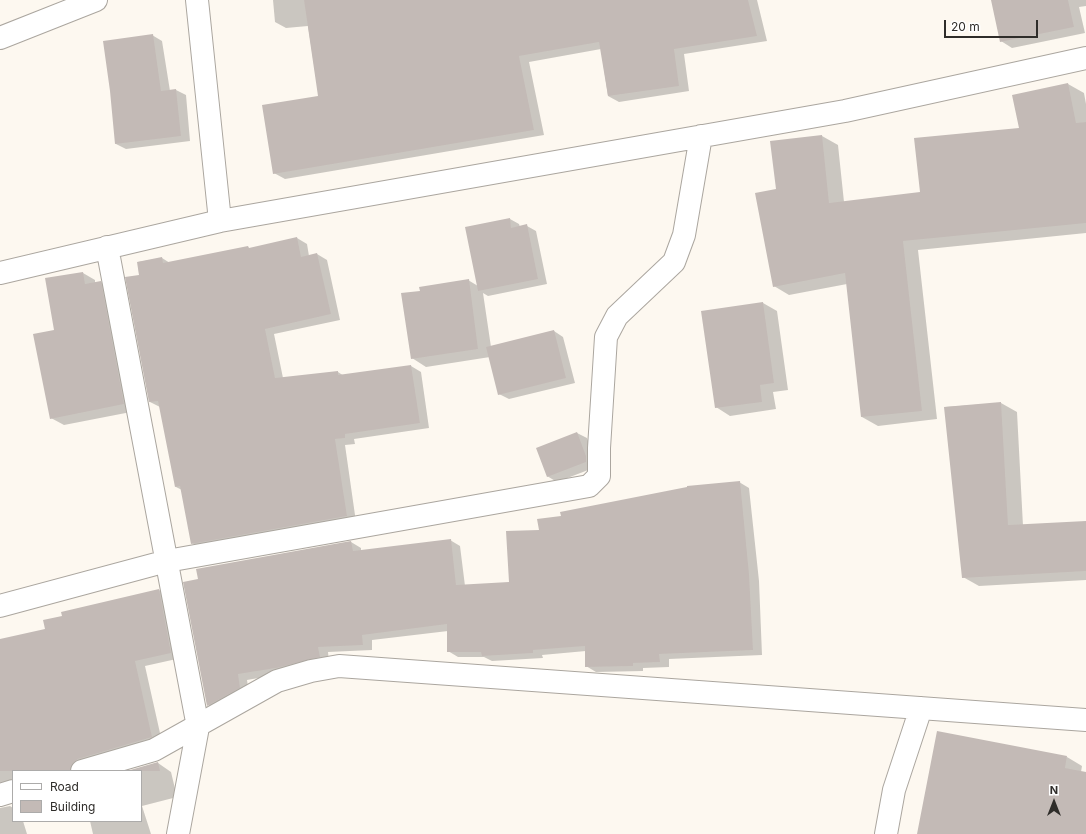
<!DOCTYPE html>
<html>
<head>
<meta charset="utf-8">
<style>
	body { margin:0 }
	#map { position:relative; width:1086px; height:834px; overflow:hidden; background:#fdf8f0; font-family:Inter,sans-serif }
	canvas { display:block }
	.legend { position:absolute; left:12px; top:770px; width:130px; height:52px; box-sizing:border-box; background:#fff; border:1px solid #acabaa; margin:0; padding:5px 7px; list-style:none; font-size:12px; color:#2f2d2a }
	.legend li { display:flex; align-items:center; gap:8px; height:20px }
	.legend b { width:20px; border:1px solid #acabaa }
	.north { position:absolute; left:1034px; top:782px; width:40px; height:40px; -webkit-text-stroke:3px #fff; paint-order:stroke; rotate:0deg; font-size:11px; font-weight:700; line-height:16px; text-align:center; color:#2f2d2a }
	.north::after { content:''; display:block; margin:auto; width:14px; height:18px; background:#2f2d2a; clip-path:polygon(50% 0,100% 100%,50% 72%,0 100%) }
	.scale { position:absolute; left:944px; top:20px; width:94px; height:18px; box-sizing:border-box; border:2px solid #2f2d2a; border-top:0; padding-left:5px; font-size:12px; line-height:14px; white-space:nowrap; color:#2f2d2a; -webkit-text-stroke:3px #fff; paint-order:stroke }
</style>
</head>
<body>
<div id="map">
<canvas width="1086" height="834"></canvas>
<ul class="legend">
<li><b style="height:5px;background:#fff"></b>Road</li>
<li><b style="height:11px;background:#c3bab6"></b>Building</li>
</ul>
<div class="north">N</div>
<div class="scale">20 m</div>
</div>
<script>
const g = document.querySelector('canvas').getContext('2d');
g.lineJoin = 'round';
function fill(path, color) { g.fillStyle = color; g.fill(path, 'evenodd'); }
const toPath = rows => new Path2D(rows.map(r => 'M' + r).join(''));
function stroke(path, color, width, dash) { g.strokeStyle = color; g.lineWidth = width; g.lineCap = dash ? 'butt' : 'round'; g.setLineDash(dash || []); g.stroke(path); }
const shadow = toPath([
	[273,0,757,0,767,41,684,54,689,91,619,102,608,96,601,49,529,62,544,135,285,179,274,173,319,97,308,26,286,28,275,22],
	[992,0,1086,0,1086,6,1079,7,1085,33,1012,48,1001,41],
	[152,35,162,41,170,91,176,90,186,95,190,141,126,149,116,144,111,91],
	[1068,84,1084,93,1086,104,1086,233,918,250,937,419,878,426,862,417,847,284,789,295,774,286,777,190,822,136,838,145,844,202,921,193,1021,129],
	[510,219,519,224,520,227,527,226,536,231,547,284,488,296,483,293,491,347,554,331,563,337,575,383,509,399,499,394,490,357,426,367,412,358,421,292,468,280,478,286],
	[297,238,307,244,309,256,317,254,327,260,340,320,274,334,283,378,338,372,344,376,411,366,421,372,429,428,354,439,355,444,345,445,356,522,202,549,192,543,182,490,176,487,160,407,150,402,138,262,162,258,170,263,250,249],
	[83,273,95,280,95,283,101,282,113,289,136,411,64,425,51,418,55,331],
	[763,303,777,311,788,390,773,392,776,409,730,416,716,407],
	[1001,403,1017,412,1023,526,1086,522,1086,580,979,586,963,577,945,407],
	[577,433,587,438,596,462,596,467,557,482,547,476],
	[739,482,749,488,759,581,762,655,669,659,669,667,643,668,643,671,596,672,586,666,586,651,542,655,543,658,492,661,484,657,458,657,448,651,448,631,372,640,372,650,328,652,329,662,287,673,247,680,249,693,217,711,208,705,351,542,361,548,361,551,450,540,460,546,465,586,510,583,540,531,563,516],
	[159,590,169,596,181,658,145,666,162,742,84,767,63,771,13,771,13,779,11,780,13,787,0,795,0,645],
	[1067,757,1082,766,1081,772,1086,773,1086,834,918,834],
	[158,763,171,772,177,797,142,806,151,834,93,834,90,821,141,821,141,771,130,771],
	[10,806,13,808,13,821,23,821,27,834,0,834,0,808]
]);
const building = toPath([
	[304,0,748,0,757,36,674,49,679,86,608,96,599,42,519,56,534,130,273,174,262,105,318,96],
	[991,0,1068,0,1074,27,1000,42],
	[153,34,161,91,176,89,181,136,115,144,110,91,103,41],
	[1068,83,1076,123,1086,122,1086,223,903,241,922,411,861,417,845,273,773,287,755,193,776,189,770,141,822,135,829,203,920,192,914,138,1019,128,1012,95],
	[510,218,511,228,527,224,538,279,478,291,465,227],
	[297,237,301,257,317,253,331,314,265,329,275,378,338,371,338,375,411,365,420,423,345,434,345,438,335,439,347,516,191,544,180,486,175,487,158,401,149,402,125,277,139,275,137,262,162,257,163,263,248,246,249,248],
	[83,272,85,284,101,281,124,404,50,419,33,334,54,330,45,278],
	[469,279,478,349,411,359,401,293,420,291,419,287],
	[763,302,774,383,760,385,762,402,715,408,701,311],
	[554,330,566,378,498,395,486,347],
	[1001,402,1008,525,1086,521,1086,571,962,578,944,407],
	[577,432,586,456,586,462,547,477,536,448],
	[740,481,749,574,753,650,659,654,660,662,633,663,633,666,585,667,585,646,533,650,533,653,482,656,481,652,447,652,447,624,362,635,363,645,318,647,320,657,276,668,238,674,240,688,207,706,183,582,198,579,196,569,351,541,353,551,451,539,456,585,509,582,506,531,539,530,537,519,561,516,560,512,687,487,687,486],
	[159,589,171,653,135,661,152,737,78,759,73,763,70,771,0,771,0,639,45,629,43,620,62,616,61,612],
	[937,731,1067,756,1065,768,1086,772,1086,834,917,834],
	[158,762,160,771,127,771]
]);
const minor = toPath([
	[197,0,220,221],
	[107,247,198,727,178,834],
	[0,273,220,221,845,111,1086,58],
	[0,606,167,561,589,486,599,476,599,448,606,337,617,316,674,262,684,235,701,136],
	[82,771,154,750,277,681,311,671,339,666,1086,720],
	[0,795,13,791],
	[886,834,894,790,921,708]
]);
const tertiary = toPath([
	[0,38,96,0]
]);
fill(shadow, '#0003');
fill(building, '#c3bab6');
stroke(minor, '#aba69f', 24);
stroke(tertiary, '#aba69f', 24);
stroke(minor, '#fff', 22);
stroke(tertiary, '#fff', 22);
</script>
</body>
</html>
